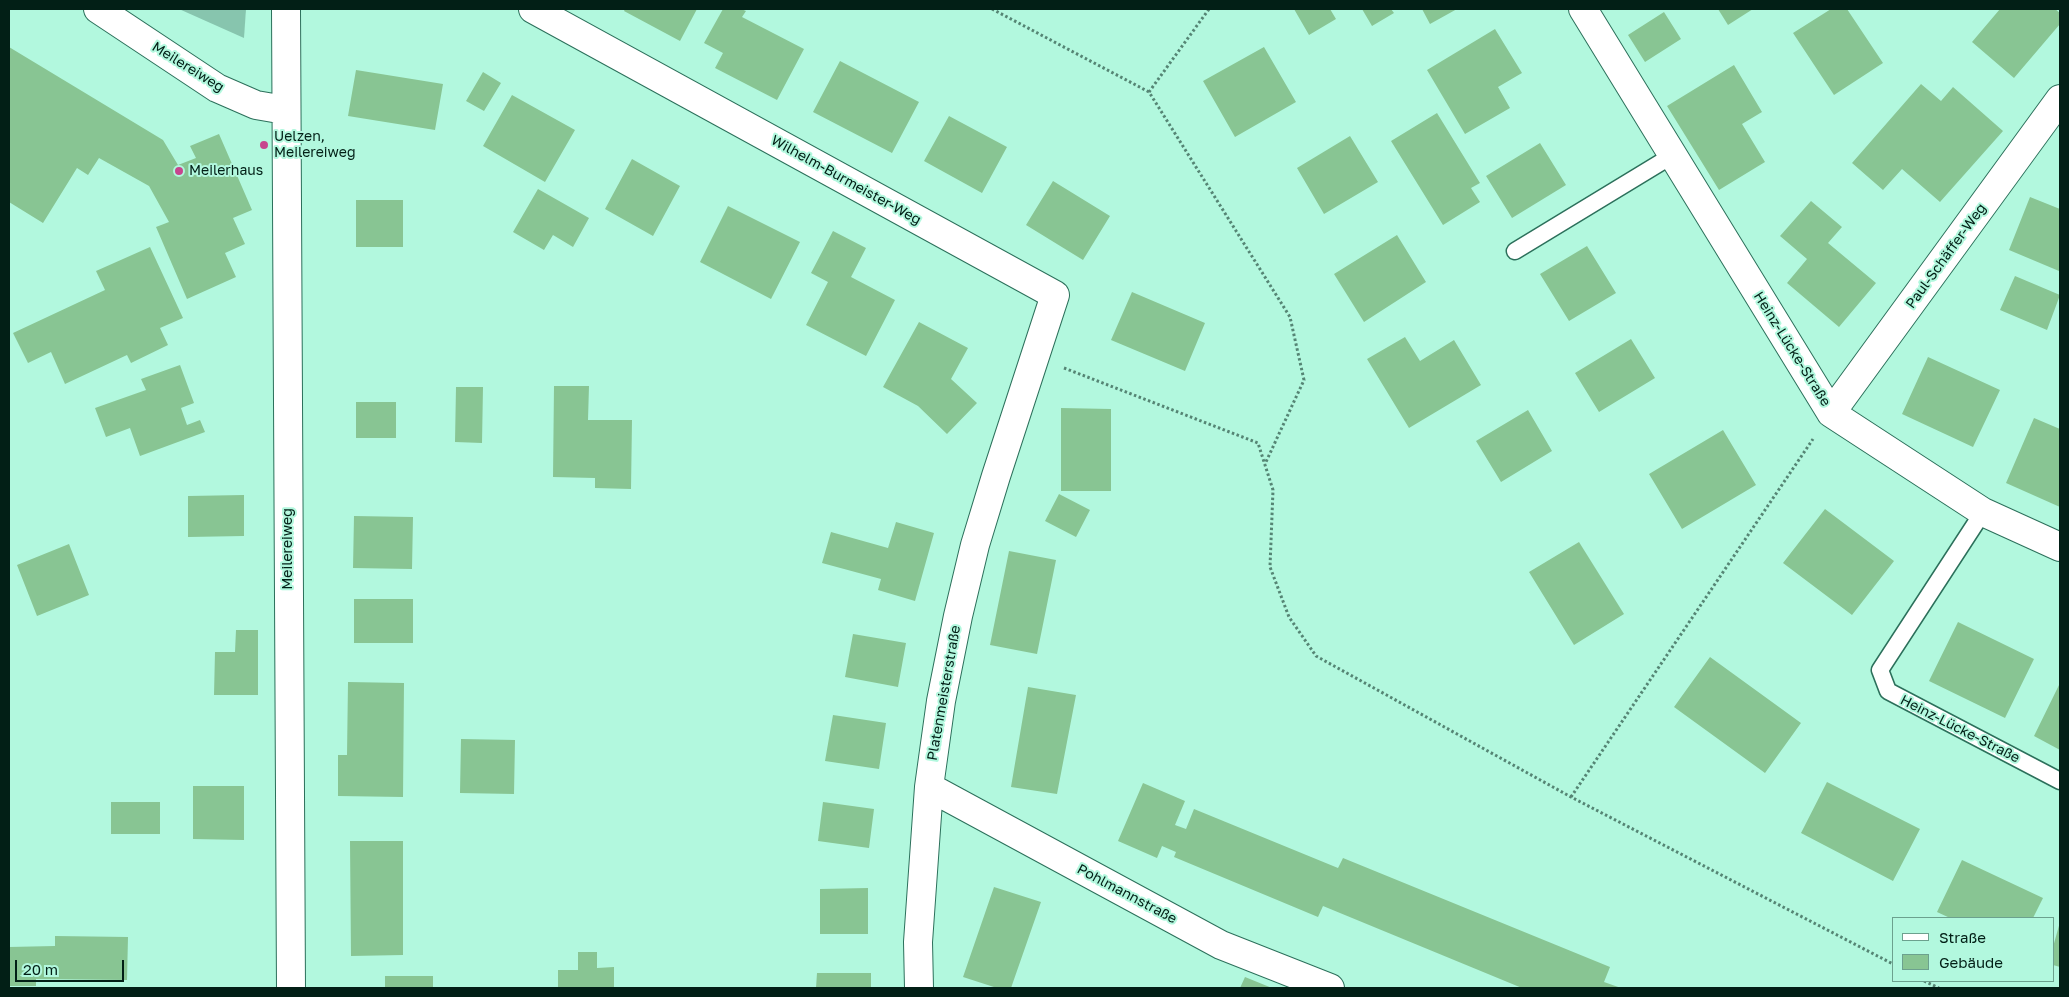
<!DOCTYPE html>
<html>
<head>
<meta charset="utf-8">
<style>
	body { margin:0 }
	#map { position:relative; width:2069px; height:997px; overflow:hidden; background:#b2f8de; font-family:"Golos Text",sans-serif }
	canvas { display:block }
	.frame { position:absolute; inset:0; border:10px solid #021f16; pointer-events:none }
	.legend { position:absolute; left:1892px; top:917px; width:162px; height:65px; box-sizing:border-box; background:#b2f8de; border:1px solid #6ca18e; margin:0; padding:6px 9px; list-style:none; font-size:15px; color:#021f16 }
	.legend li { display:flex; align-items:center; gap:10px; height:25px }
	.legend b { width:25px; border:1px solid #6ca18e }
	.scale { position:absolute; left:15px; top:960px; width:109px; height:22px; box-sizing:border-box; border:2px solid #021f16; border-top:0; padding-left:6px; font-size:15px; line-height:18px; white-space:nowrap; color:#021f16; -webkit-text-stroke:4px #b2f8de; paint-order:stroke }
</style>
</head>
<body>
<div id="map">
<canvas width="2069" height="997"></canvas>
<div class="frame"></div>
<ul class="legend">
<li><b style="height:6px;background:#fff"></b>Straße</li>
<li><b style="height:14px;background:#88c593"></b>Gebäude</li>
</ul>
<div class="scale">20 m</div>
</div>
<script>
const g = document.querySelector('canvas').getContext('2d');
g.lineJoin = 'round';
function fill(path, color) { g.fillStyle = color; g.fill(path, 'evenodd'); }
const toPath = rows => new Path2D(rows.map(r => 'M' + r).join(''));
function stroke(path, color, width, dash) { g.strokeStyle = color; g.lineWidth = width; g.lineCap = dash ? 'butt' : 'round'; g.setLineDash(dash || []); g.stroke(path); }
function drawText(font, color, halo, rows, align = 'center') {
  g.font = font + ' "Golos Text",sans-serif'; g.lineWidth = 4; g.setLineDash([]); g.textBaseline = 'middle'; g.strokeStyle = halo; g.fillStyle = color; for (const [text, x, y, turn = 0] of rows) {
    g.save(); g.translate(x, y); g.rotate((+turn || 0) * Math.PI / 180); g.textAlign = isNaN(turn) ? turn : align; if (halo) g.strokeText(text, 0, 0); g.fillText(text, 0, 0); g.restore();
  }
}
const green = toPath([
	[179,9,246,9,244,38]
]);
const building = toPath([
	[625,9,697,9,680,41,624,11],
	[723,9,741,9,746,11,742,17,804,49,777,100,715,68,723,53,704,43],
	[1294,9,1330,9,1336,19,1309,35],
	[1362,9,1391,9,1394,13,1372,26],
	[1422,9,1457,9,1430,24],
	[1718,9,1753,9,1728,25],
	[1831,9,1847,9,1883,63,1834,95,1793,33],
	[2000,9,2055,9,2060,13,2060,24,2014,78,1972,42],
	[1664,12,1681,39,1645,62,1628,35],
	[1495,29,1522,73,1498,87,1510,108,1465,134,1427,70],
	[9,47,163,140,178,165,196,158,190,146,219,134,252,210,233,218,245,244,225,253,236,277,187,299,156,227,169,222,149,186,99,158,88,175,77,168,43,223,9,202],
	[1264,47,1296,102,1235,137,1203,81],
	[840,61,919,102,892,153,813,112],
	[1734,65,1762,112,1742,124,1765,162,1719,190,1667,106],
	[356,70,443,84,435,130,348,116],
	[483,72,501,83,484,111,466,101],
	[1921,84,1941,101,1953,87,2003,131,1940,202,1902,169,1883,190,1852,163],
	[512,95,575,130,545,182,483,146],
	[1437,113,1480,183,1471,188,1480,202,1443,225,1391,141],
	[949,116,1007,147,982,193,924,161],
	[1350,136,1378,182,1324,214,1297,168],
	[1540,143,1566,185,1512,218,1486,176],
	[632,159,680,186,653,236,605,209],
	[1053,181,1110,216,1083,260,1026,225],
	[538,189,589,218,573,247,553,235,544,250,513,232],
	[2030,197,2060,209,2059,271,2009,250],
	[356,200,403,200,403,247,356,247],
	[1811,201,1842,227,1828,243,1876,283,1839,327,1787,283,1807,259,1780,236],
	[728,206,800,242,771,299,700,262],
	[833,231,866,248,851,277,895,300,866,356,806,325,828,282,811,273],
	[1397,235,1426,282,1364,322,1334,274],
	[1587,246,1616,293,1569,321,1540,274],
	[150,247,183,318,160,328,168,345,131,363,127,355,65,384,51,352,28,363,13,333,105,290,96,271],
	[2015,276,2060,295,2047,330,2000,310],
	[1132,292,1205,323,1185,371,1111,340],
	[919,322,968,348,951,379,977,403,947,434,918,406,883,387],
	[1405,337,1420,361,1454,340,1481,385,1409,428,1367,359],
	[1631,339,1655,378,1599,412,1575,373],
	[1928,357,2000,390,1973,447,1902,414],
	[180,365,194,403,181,408,187,425,200,420,205,432,140,456,130,428,106,437,95,408,146,390,141,379],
	[554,386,589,386,588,420,632,420,631,489,595,488,595,478,553,477],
	[456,387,483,387,482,443,455,442],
	[356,402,396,402,396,438,356,438],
	[1061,408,1111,409,1111,491,1061,491],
	[1528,410,1552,451,1501,482,1476,441],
	[2034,418,2060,429,2060,507,2006,483],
	[1723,430,1756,485,1682,529,1649,474],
	[1059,494,1090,510,1076,537,1045,521],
	[244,495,244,536,188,537,188,496],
	[1825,509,1894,561,1852,615,1783,563],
	[354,516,413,517,412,569,353,568],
	[896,522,934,533,915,601,878,590,881,579,822,563,831,532,888,548],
	[1579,542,1624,614,1574,645,1529,572],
	[69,544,89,595,37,616,17,565],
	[1009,551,1056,560,1037,654,990,645],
	[354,599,413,599,413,643,354,643],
	[1958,622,2034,659,2005,718,1929,681],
	[236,630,258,630,258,695,214,695,215,652,235,652],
	[853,634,906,643,898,687,845,677],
	[1710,657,1801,723,1765,773,1674,707],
	[348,682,404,683,403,797,338,796,338,755,347,755],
	[2060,683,2060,750,2034,736],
	[1028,687,1076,695,1057,794,1011,787],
	[833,715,886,723,879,769,825,761],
	[461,739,515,740,514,794,460,793],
	[1827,782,1920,829,1893,881,1801,833],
	[1143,783,1185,801,1175,825,1186,829,1194,809,1338,868,1343,858,1610,967,1604,982,1621,988,1522,988,1323,906,1318,917,1174,857,1176,852,1162,846,1157,858,1118,841],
	[193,786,244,786,244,840,193,839],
	[111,802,160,802,160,834,111,834],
	[823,802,874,809,869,848,818,841],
	[350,841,403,841,403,955,351,956],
	[1962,860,2043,898,2033,918,1950,918,1937,912],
	[994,887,1041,902,1011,988,997,988,963,977],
	[868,888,868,934,820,934,820,889],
	[2060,922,2060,967,2053,965,2053,947],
	[55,936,128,937,127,980,36,979,36,986,9,986,9,947,55,946],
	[578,952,597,952,597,968,614,967,614,988,558,988,558,970,578,970],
	[817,973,871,973,871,988,816,988],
	[385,976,433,976,433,988,385,988],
	[1245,977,1272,988,1240,988]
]);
const path = toPath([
	[992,9,1149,92],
	[1209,9,1149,92,1290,317,1304,380,1265,464],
	[1064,368,1258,443,1273,490,1270,567,1289,617,1316,656,1571,797,1893,964],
	[1571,797,1813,439],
	[1924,981,1939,988]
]);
const lane = toPath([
	[1515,251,1673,155],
	[1983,512,1880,670,1888,691,2060,781]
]);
const street = toPath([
	[98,9,217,88,256,105,285,110],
	[286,9,291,988],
	[533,9,1055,295,996,476,975,545,958,616,941,701,929,787,918,942,919,988],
	[1583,9,1831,413,1983,512,2060,547],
	[1831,413,2060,99],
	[929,787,1221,945,1330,988]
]);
const markers = [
	[264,145,5,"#c7458e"],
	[179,171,5,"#c7458e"]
];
const streetNames = [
	["Meilereiweg",188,67,32],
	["Wilhelm-Burmeister-Weg",846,180,29],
	["Paul-Schäffer-Weg",1946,256,-54],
	["Heinz-Lücke-Straße",1792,349,58],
	["Meilereiweg",288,549,-90],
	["Platenmeisterstraße",944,693,-80],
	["Heinz-Lücke-Straße",1960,729,27],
	["Pohlmannstraße",1127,894,28]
];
const poiNames = [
	["Uelzen,",274,137],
	["Meilereiweg",274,153],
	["Meilerhaus",189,171]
];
fill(green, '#87c5ae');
fill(building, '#88c593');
stroke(lane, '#2c705b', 19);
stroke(street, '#2c705b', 30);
stroke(path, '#558574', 3, [2.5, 2.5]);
stroke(lane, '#fff', 16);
stroke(street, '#fff', 28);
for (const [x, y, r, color] of markers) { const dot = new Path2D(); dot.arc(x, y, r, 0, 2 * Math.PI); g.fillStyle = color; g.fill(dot); stroke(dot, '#b2f8de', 2); }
drawText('14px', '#021f16', '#b2f8de', streetNames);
drawText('14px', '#021f16', '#b2f8de', poiNames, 'left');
</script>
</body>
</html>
